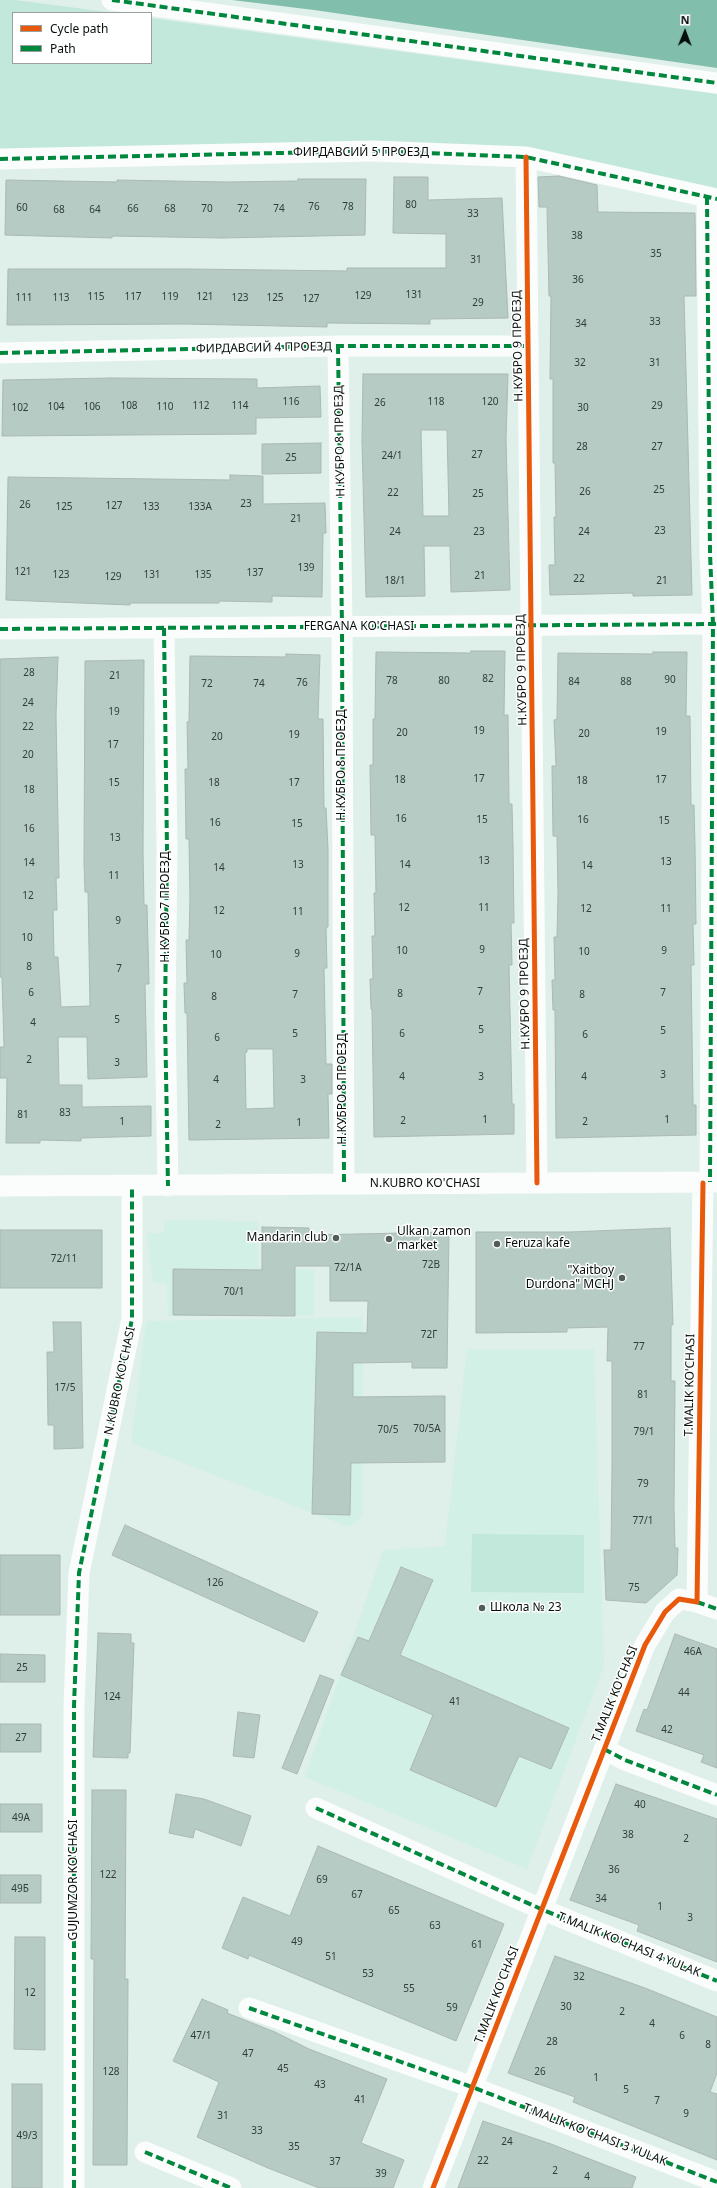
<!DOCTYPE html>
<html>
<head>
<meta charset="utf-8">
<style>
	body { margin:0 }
	#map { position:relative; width:717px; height:2188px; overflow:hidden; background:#dfefea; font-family:"Noto Sans",sans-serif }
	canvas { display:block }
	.legend { position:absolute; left:12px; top:12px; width:140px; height:52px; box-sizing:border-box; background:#fff; border:1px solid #9b9f9d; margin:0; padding:5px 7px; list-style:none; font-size:12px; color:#050e0b }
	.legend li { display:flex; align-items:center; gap:8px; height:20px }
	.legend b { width:20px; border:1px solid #9b9f9d }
	.north { position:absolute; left:665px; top:12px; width:40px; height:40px; -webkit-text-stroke:3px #fff; paint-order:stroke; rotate:1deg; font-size:11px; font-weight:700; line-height:16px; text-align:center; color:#050e0b }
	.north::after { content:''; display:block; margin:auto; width:14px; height:18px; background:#050e0b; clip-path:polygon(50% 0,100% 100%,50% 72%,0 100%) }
</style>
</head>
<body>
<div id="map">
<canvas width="717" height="2188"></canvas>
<ul class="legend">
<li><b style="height:5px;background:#e8590c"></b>Cycle path</li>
<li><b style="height:5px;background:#00873e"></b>Path</li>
</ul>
<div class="north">N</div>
</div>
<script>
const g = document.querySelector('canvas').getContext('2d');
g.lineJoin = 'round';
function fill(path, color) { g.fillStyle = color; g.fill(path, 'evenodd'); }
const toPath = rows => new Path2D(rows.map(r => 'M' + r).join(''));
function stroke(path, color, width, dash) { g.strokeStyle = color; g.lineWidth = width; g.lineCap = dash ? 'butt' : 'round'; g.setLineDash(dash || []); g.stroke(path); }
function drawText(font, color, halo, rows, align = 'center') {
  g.font = font + ' "Noto Sans",sans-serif'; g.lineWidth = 3; g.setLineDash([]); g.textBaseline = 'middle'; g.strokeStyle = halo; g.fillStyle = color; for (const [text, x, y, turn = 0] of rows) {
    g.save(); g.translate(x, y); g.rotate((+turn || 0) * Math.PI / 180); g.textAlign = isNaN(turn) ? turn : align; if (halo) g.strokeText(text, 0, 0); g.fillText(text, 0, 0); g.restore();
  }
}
const built = toPath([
	[165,1220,258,1221,259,1267,314,1270,314,1315,168,1316,167,1284,153,1282,147,1233,163,1233],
	[363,1317,362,1516,349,1527,131,1443,146,1321],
	[467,1349,594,1349,604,1666,527,1869,305,1777,383,1550,445,1546]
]);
const green = toPath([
	[0,0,15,0,115,13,13,13,13,63,151,63,151,18,717,94,717,195,534,151,0,149],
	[472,1534,584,1535,584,1593,471,1592]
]);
const water = toPath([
	[232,0,717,0,717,68,314,10]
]);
const building = toPath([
	[559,176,597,185,598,212,695,213,696,296,684,296,692,595,633,596,633,593,550,595,549,565,555,565,554,517,556,517,555,463,553,463,553,379,550,379,551,296,549,296,547,207,539,207,538,177,559,176],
	[394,177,428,177,428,200,502,198,508,318,430,319,430,324,327,323,327,327,186,324,7,325,8,269,189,269,347,271,347,268,446,268,446,234,393,233,394,177],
	[298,179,366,179,365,235,223,238,112,236,112,238,5,235,6,180,117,182,117,180,227,182,298,181,298,179],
	[363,374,508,374,506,439,510,590,451,592,450,546,424,546,425,596,366,597,362,441,363,374],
	[421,430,447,430,449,516,423,516,421,430],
	[112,378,257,379,257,388,320,386,321,417,256,418,256,434,2,436,3,380,112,378],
	[321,443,321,473,262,474,262,444,321,443],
	[230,475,263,476,263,504,325,503,326,533,323,533,322,597,272,596,272,602,219,601,219,603,130,603,130,605,6,600,8,477,230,480,230,475],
	[471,651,505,651,504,715,508,715,509,804,512,804,513,845,514,923,511,923,512,965,509,965,512,1104,514,1104,514,1134,374,1137,372,1009,371,1009,370,979,373,979,372,936,375,936,374,893,376,893,375,835,371,835,370,765,373,765,373,719,375,719,376,652,471,653,471,651],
	[653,652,687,652,686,716,690,716,691,805,694,805,695,846,696,924,693,924,694,965,691,965,693,1105,696,1105,696,1135,556,1138,555,1010,553,1010,552,980,555,980,554,937,557,937,558,894,557,836,553,836,552,766,556,766,554,720,557,719,558,653,653,654,653,652],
	[286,654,320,655,318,719,323,719,324,808,326,808,328,849,328,927,326,927,327,968,324,968,326,1064,332,1064,332,1094,328,1094,329,1138,189,1140,187,1013,185,1013,184,983,187,983,186,940,189,940,190,897,189,839,186,839,185,769,188,769,187,722,189,722,190,656,286,657,286,654],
	[247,1049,273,1049,274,1108,246,1109,245,1053,247,1052,247,1049],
	[58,657,56,716,59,878,56,878,57,910,53,910,54,957,58,957,61,1007,90,1006,88,892,85,892,84,862,85,661,144,660,143,852,144,905,147,905,149,984,145,984,147,1077,88,1079,87,1037,58,1037,59,1085,82,1085,82,1107,151,1106,151,1136,81,1138,81,1141,40,1140,40,1143,6,1143,7,1078,0,1078,0,1047,4,1047,2,977,0,977,0,659,58,657],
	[262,1227,309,1228,309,1235,449,1232,447,1368,412,1368,412,1362,353,1363,353,1397,445,1396,445,1462,351,1463,350,1515,312,1514,317,1332,367,1333,368,1301,330,1301,330,1266,295,1266,295,1316,173,1315,173,1269,262,1270,262,1227],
	[670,1228,673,1325,671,1325,671,1381,675,1381,674,1507,675,1548,678,1548,677,1575,646,1603,606,1600,604,1550,611,1550,612,1469,612,1361,607,1361,608,1327,567,1328,567,1332,476,1333,476,1232,570,1232,670,1228],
	[0,1230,102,1230,102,1288,0,1288,0,1230],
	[53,1322,81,1322,83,1448,54,1449,54,1425,48,1425,47,1352,54,1352,53,1322],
	[125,1525,318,1612,304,1642,112,1555,125,1525],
	[0,1555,60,1555,60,1615,0,1615,0,1555],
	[401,1567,433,1580,400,1655,569,1728,551,1769,519,1756,496,1807,410,1770,433,1715,341,1675,358,1637,369,1641,401,1567],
	[98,1633,131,1634,131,1643,134,1643,130,1753,128,1753,128,1758,93,1757,98,1633],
	[675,1634,717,1649,717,1768,701,1762,704,1755,636,1731,644,1709,647,1710,675,1634],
	[0,1654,45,1655,45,1682,0,1682,0,1654],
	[320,1675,334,1680,297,1774,282,1768,320,1675],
	[238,1712,260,1715,254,1758,233,1756,238,1712],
	[0,1724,41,1724,41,1752,0,1752,0,1724],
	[616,1784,717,1819,717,1962,637,1931,639,1925,570,1900,616,1784],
	[92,1790,126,1790,125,1979,128,1979,127,2165,93,2165,94,1959,91,1959,92,1790],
	[176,1794,204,1799,251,1816,241,1846,195,1829,193,1838,169,1833,176,1794],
	[0,1804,42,1804,42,1832,0,1832,0,1804],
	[318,1846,504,1924,456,2041,249,1955,248,1959,222,1948,243,1897,290,1916,318,1846],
	[0,1875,41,1875,41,1903,0,1903,0,1875],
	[15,1937,45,1937,45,2050,14,2049,15,1937],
	[555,1956,645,1988,717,2017,717,2073,710,2092,717,2094,717,2160,573,2102,575,2097,508,2073,555,1956],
	[202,1999,228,2010,227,2013,275,2032,309,2049,387,2079,361,2143,404,2160,393,2188,319,2188,268,2168,197,2137,219,2082,173,2061,202,1999],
	[12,2084,42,2084,42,2188,12,2188,12,2084],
	[483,2121,551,2144,636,2177,632,2188,458,2188,483,2121]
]);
const minor = toPath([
	[112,0,717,83],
	[526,157,537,1183],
	[0,159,373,151,526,157,717,199],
	[707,197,710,553,713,624,710,1182],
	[338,346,342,627,344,1184],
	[0,353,338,346,528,346],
	[164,628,167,849,165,1016,168,1186],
	[0,629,717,624],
	[0,1186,717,1182],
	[697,1602,717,1609],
	[604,1749,625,1760,717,1795],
	[316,1808,541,1909,717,1981],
	[249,2008,472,2087,717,2182],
	[145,2152,231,2188],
	[74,2188,74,1706,79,1573,132,1319,132,1186],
	[433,2188,645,1645,665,1612,679,1599,697,1602,703,1183]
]);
const quiet = toPath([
	[112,0,717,83],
	[0,159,373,151,526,157,717,199],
	[707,197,710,553,713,624,710,1182],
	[338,346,342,627,344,1184],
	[0,353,338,346,528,346],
	[164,628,167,849,165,1016,168,1186],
	[0,629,717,624],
	[697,1602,717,1609],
	[604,1749,625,1760,717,1795],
	[316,1808,541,1909,717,1981],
	[249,2008,472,2087,717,2182],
	[145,2152,231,2188],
	[74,2188,74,1706,79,1573,132,1319,132,1186]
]);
const cycleway = toPath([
	[526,157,537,1183],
	[433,2188,645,1645,665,1612,679,1599,697,1602,703,1183]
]);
const markers = [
	[336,1238,4,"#515d59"],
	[389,1239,4,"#515d59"],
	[497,1244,4,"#515d59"],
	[622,1278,4,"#515d59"],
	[482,1608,4,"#515d59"]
];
const numberNames = [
	["80",411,205],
	["76",314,207],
	["78",348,207],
	["60",22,208],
	["66",133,209],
	["68",170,209],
	["70",207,209],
	["72",243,209],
	["74",279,209],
	["68",59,210],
	["64",95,210],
	["33",473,214],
	["38",577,236],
	["35",656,254],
	["31",476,260],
	["36",578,280],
	["131",414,295],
	["129",363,296],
	["115",96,297],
	["117",133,297],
	["119",170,297],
	["121",205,297],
	["111",24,298],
	["113",61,298],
	["123",240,298],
	["125",275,298],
	["127",311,299],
	["29",478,303],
	["33",655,322],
	["34",581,324],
	["32",580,363],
	["31",655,363],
	["116",291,402],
	["118",436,402],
	["120",490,402],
	["26",380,403],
	["108",129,406],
	["112",201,406],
	["114",240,406],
	["29",657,406],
	["104",56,407],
	["106",92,407],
	["110",165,407],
	["102",20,408],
	["30",583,408],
	["28",582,447],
	["27",657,447],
	["27",477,455],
	["24/1",392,456],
	["25",291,458],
	["25",659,490],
	["26",585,492],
	["22",393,493],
	["25",478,494],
	["23",246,504],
	["26",25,505],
	["127",114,506],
	["125",64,507],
	["133",151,507],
	["133A",200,507],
	["21",296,519],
	["23",660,531],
	["24",395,532],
	["23",479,532],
	["24",584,532],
	["139",306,568],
	["121",23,572],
	["137",255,573],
	["123",61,575],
	["131",152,575],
	["135",203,575],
	["21",480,576],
	["129",113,577],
	["22",579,579],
	["18/1",395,581],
	["21",662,581],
	["28",29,673],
	["21",115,676],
	["82",488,679],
	["90",670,680],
	["78",392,681],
	["80",444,681],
	["84",574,682],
	["88",626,682],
	["76",302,683],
	["72",207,684],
	["74",259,684],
	["24",28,703],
	["19",114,712],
	["22",28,727],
	["19",479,731],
	["19",661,732],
	["20",402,733],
	["20",584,734],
	["19",294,735],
	["20",217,737],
	["17",113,745],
	["20",28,755],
	["17",479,779],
	["18",400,780],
	["17",661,780],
	["18",582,781],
	["15",114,783],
	["18",214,783],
	["17",294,783],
	["18",29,790],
	["16",401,819],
	["15",482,820],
	["16",583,820],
	["15",664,821],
	["16",215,823],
	["15",297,824],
	["16",29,829],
	["13",115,838],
	["13",484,861],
	["13",666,862],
	["14",29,863],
	["13",298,865],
	["14",405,865],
	["14",587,866],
	["14",219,868],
	["11",114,876],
	["12",28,896],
	["12",404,908],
	["11",484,908],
	["12",586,909],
	["11",666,909],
	["12",219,911],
	["11",298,912],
	["9",118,921],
	["10",27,938],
	["9",482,950],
	["10",402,951],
	["9",664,951],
	["10",584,952],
	["9",297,954],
	["10",216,955],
	["8",29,967],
	["7",119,969],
	["7",480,992],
	["6",31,993],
	["7",663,993],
	["8",400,994],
	["7",295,995],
	["8",582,995],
	["8",214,997],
	["5",117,1020],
	["4",33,1023],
	["5",481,1030],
	["5",663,1031],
	["5",295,1034],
	["6",402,1034],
	["6",585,1035],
	["6",217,1038],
	["2",29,1060],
	["3",117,1063],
	["3",663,1075],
	["4",402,1077],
	["3",481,1077],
	["4",584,1077],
	["4",216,1080],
	["3",303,1080],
	["83",65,1113],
	["81",23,1115],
	["1",485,1120],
	["1",667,1120],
	["2",403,1121],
	["1",122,1122],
	["2",585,1122],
	["1",299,1123],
	["2",218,1125],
	["72/11",64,1259],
	["72В",431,1265],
	["72/1А",348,1268],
	["70/1",234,1292],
	["72Г",429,1335],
	["77",639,1347],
	["17/5",65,1388],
	["81",643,1395],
	["70/5А",427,1429],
	["70/5",388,1430],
	["79/1",644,1432],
	["79",643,1484],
	["77/1",643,1521],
	["126",215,1583],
	["75",634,1588],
	["46A",693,1652],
	["25",22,1668],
	["44",684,1693],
	["124",112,1697],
	["41",455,1702],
	["42",667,1730],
	["27",21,1738],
	["40",640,1805],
	["49А",21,1818],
	["38",628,1835],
	["2",686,1839],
	["36",614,1870],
	["122",108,1875],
	["69",322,1880],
	["49Б",20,1889],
	["67",357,1895],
	["34",601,1899],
	["1",660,1907],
	["65",394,1911],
	["3",690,1918],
	["63",435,1926],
	["49",297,1942],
	["61",477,1945],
	["51",331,1957],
	["53",368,1974],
	["32",579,1977],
	["55",409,1989],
	["12",30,1993],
	["30",566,2007],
	["59",452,2008],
	["2",622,2012],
	["4",652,2024],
	["47/1",201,2036],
	["6",682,2036],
	["28",552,2042],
	["8",708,2045],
	["47",248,2054],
	["45",283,2069],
	["128",111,2072],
	["26",540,2072],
	["1",596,2078],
	["43",320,2085],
	["5",626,2090],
	["41",360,2100],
	["7",657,2101],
	["9",686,2114],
	["31",223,2116],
	["33",257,2131],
	["49/3",27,2136],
	["24",507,2142],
	["35",294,2147],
	["22",483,2161],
	["37",335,2162],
	["2",555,2171],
	["39",381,2174],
	["4",587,2177]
];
const streetNames = [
	["ФИРДАВСИЙ 5 ПРОЕЗД",361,153],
	["Н.КУБРО 9 ПРОЕЗД",518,346,-91],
	["ФИРДАВСИЙ 4 ПРОЕЗД",264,348,-1],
	["Н.КУБРО 8 ПРОЕЗД",340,441,-91],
	["FERGANA KO'CHASI",359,627],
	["Н.КУБРО 9 ПРОЕЗД",522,670,-91],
	["Н.КУБРО 8 ПРОЕЗД",342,765,-90],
	["Н.КУБРО 7 ПРОЕЗД",166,907,-90],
	["Н.КУБРО 9 ПРОЕЗД",525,994,-91],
	["Н.КУБРО 8 ПРОЕЗД",343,1089,-90],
	["N.KUBRO KO'CHASI",425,1184],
	["N.KUBRO KO'CHASI",120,1381,-78],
	["T.MALIK KO'CHASI",690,1385,-89],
	["T.MALIK KO'CHASI",615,1694,-68],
	["GUJUMZOR KO'CHASI",74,1880,-90],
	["T.MALIK KO'CHASI 4 YULAK",629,1945,22],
	["T.MALIK KO'CHASI",497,1995,-69],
	["T.MALIK KO'CHASI 3 YULAK",595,2135,21]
];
const poiNames = [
	["Ulkan zamon",397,1232],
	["market",397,1246],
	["Mandarin club",328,1238,"right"],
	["Feruza kafe",505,1244],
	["\"Xaitboy",614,1271,"right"],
	["Durdona\" MCHJ",614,1285,"right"],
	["Школа № 23",490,1608]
];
fill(built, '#d3f0e6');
fill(green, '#c2e7db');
fill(water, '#81beac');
fill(building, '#b5cbc4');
stroke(building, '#acb8b4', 1);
stroke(minor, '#fafdfc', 21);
stroke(quiet, '#00873e', 4, [8, 4]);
stroke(cycleway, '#e8590c', 5);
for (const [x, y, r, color] of markers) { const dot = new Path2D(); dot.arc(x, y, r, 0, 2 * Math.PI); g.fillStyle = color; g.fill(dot); stroke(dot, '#fff', 1.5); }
drawText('10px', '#313d39', null, numberNames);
drawText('12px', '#050e0b', '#fff', streetNames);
drawText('12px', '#050e0b', '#fff', poiNames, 'left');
</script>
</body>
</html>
